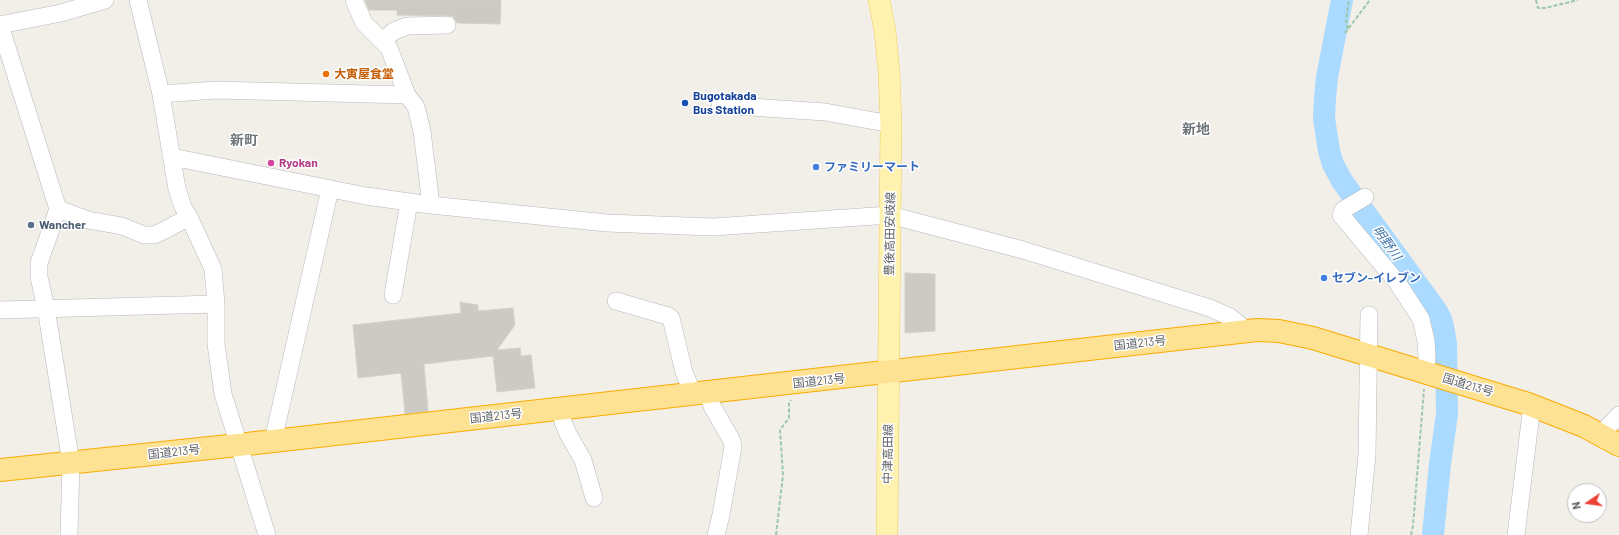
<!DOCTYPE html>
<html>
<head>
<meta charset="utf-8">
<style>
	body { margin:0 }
	#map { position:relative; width:1619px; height:535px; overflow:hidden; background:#f1efe8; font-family:Barlow,sans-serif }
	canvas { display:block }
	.north { position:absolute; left:1567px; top:483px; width:40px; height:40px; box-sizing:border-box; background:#fff; border:1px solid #bfc1c3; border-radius:50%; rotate:257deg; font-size:11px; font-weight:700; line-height:16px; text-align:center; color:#5f6368 }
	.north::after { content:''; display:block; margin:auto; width:14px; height:18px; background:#ea4335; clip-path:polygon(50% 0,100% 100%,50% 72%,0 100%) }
</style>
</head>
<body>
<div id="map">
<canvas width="1619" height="535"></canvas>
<div class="north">N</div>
</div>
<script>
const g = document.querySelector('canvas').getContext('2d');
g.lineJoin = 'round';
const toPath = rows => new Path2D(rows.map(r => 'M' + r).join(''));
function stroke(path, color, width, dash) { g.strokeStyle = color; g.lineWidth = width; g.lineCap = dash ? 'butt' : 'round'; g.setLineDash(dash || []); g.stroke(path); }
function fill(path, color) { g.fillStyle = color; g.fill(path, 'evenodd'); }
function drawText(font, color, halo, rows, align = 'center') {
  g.font = font + ' Barlow,"Noto Sans JP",sans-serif'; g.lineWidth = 3; g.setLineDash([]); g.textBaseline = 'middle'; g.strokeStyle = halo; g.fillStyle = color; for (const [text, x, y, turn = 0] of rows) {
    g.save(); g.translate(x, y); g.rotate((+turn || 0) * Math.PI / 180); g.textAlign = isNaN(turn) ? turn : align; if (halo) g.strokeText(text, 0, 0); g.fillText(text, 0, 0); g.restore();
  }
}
const river = toPath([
	[1342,0,1327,77,1325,98,1324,118,1329,151,1333,164,1342,181,1436,310,1441,319,1444,331,1446,344,1447,414,1440,464,1433,535]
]);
const building = toPath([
	[365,0,501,0,500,24,457,23,453,16,397,15,397,10,369,10,365,0],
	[905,273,935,274,935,331,905,333,905,273],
	[460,302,478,305,478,311,513,308,515,325,497,350,520,348,521,356,531,355,535,388,497,392,493,356,424,364,428,411,405,414,401,373,358,378,353,325,461,313,460,302]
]);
const path = toPath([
	[1536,0,1538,8,1545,8,1578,0],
	[1348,29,1346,20,1349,0],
	[1345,33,1370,0],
	[776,535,783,475,780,430,789,418,789,403,791,400],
	[1411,535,1413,526,1424,389]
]);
const minor = toPath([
	[138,0,161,94,177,189,183,207,189,217,213,269,216,304,216,344,223,394,267,535],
	[354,0,364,23,389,48,407,95],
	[0,25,58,209,39,263,39,277,46,308,71,463,69,535],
	[0,25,61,13,105,0],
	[383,41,394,31,407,26,447,25],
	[161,94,216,90,407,95,416,107,422,131,431,205],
	[720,105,825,112,891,124],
	[172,157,366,196,431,205,607,223,713,227,890,215,1023,250,1210,308,1230,317,1247,331],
	[1365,197,1343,210,1341,215,1397,282,1421,319,1426,341,1427,356,1426,373],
	[58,209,88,220,122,226,144,235,154,235,163,231,189,217],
	[393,295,409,202],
	[616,301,668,316,671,318,684,372,693,394],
	[0,310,216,304],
	[708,393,712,406,732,441,733,447,721,515,716,535],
	[561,409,563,422,568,434,583,460,594,498],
	[1601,434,1619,415],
	[273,441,330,189],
	[1359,535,1367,455,1369,315],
	[1516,535,1532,405]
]);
const major = toPath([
	[879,0,885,31,889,72,891,124,887,535]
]);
const highway = toPath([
	[0,470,238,445,1257,330,1279,331,1313,338,1528,404,1584,426,1619,445]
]);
const markers = [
	[326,74,4,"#e8710a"],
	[685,103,4,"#1a4fb4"],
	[271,163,4,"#d1479c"],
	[816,167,4,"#3f7fe0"],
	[31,225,4,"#5c6f8a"],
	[1324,278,4,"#3f7fe0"]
];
const foodNames = [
	["大寅屋食堂",334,74]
];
const transitNames = [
	["Bugotakada",693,96],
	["Bus Station",693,110]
];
const hotelNames = [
	["Ryokan",279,163]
];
const shopNames = [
	["ファミリーマート",824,167],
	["セブン-イレブン",1332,278]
];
const serviceNames = [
	["Wancher",39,225]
];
const streetNames = [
	["豊後高田安岐線",890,234,-89],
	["国道213号",1140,343,-6],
	["国道213号",819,381,-6],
	["国道213号",1468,385,17],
	["国道213号",496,416,-6],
	["国道213号",174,452,-6],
	["中津高田線",888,454,-89]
];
const waterNames = [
	["明野川",1387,243,54]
];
const quarterNames = [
	["新地",1196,129],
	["新町",244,140]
];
stroke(river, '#aadaff', 22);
fill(building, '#cccac5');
stroke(building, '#d6d1c6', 1);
stroke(minor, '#b5b8bc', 18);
stroke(major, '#f2c960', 22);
stroke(highway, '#f9ab00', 24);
stroke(path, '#9cc7a9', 2, [4, 2]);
stroke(minor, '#fff', 17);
stroke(major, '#fff2af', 21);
stroke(highway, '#fde293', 22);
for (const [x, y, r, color] of markers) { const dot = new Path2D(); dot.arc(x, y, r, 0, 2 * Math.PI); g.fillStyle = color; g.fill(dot); stroke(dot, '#fff', 1.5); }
drawText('bold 12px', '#c56008', '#fff', foodNames, 'left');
drawText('bold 12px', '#164399', '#fff', transitNames, 'left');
drawText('bold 12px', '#b23c85', '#fff', hotelNames, 'left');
drawText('bold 12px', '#366cbe', '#fff', shopNames, 'left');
drawText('bold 12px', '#4e5e75', '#fff', serviceNames, 'left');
drawText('12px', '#5f6368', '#fff', streetNames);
drawText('italic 13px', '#4174aa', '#fff', waterNames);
drawText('bold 14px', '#70757a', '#fff', quarterNames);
</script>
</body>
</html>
